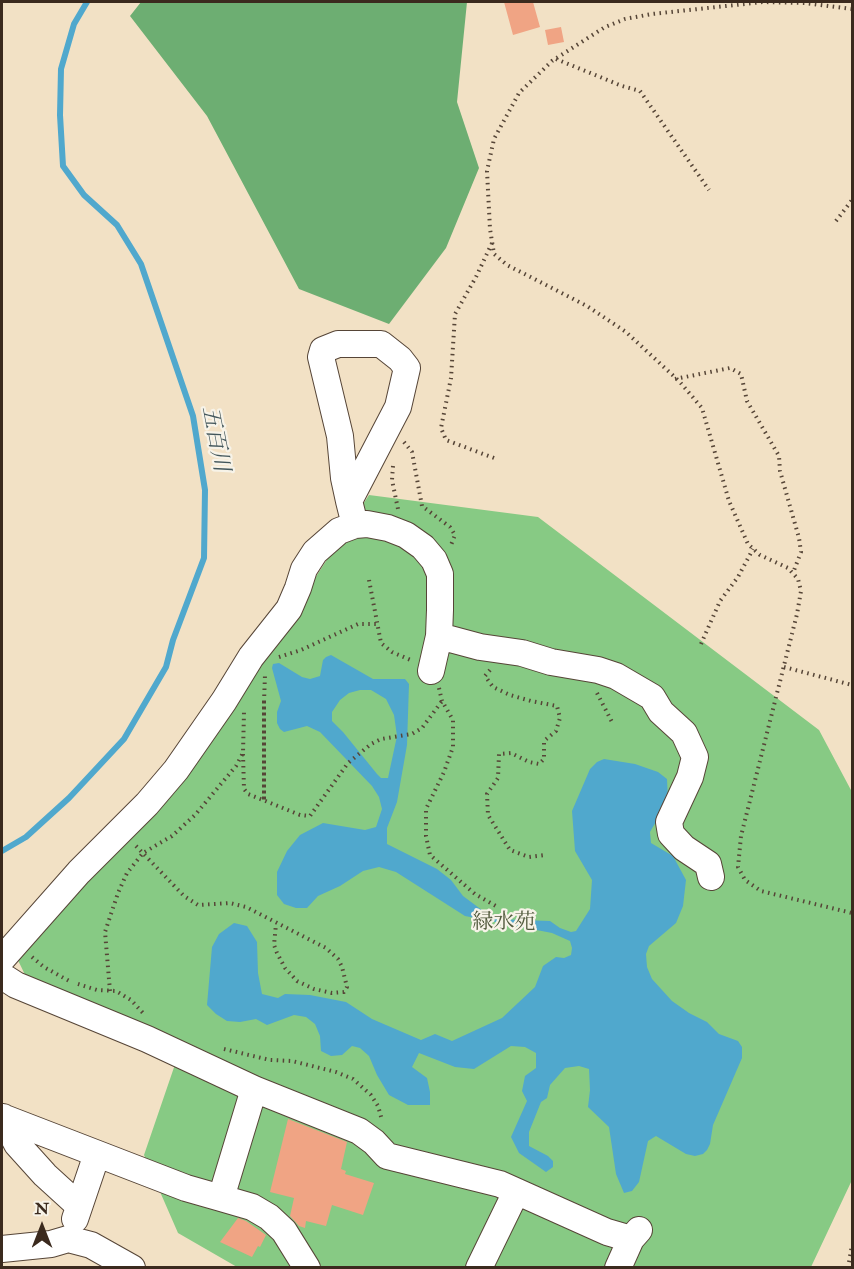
<!DOCTYPE html>
<html>
<head>
<meta charset="utf-8">
<style>
	body { margin:0 }
	#map { position:relative; width:854px; height:1269px; overflow:hidden; background:#f2e1c5; font-family:"IM FELL Double Pica",serif }
	canvas { display:block }
	.frame { position:absolute; inset:0; border:3px solid #3b2a1e; pointer-events:none }
	.north { position:absolute; left:12px; top:1197px; width:60px; height:60px; -webkit-text-stroke:4px #f7f3e8; paint-order:stroke; rotate:0deg; font-size:16px; font-weight:700; line-height:24px; text-align:center; color:#3b2a1e }
	.north::after { content:''; display:block; margin:auto; width:21px; height:27px; background:#3b2a1e; clip-path:polygon(50% 0,100% 100%,50% 72%,0 100%) }
</style>
</head>
<body>
<div id="map">
<canvas width="854" height="1269"></canvas>
<div class="frame"></div>
<div class="north">N</div>
</div>
<script>
const g = document.querySelector('canvas').getContext('2d');
g.lineJoin = 'round';
function fill(path, color) { g.fillStyle = color; g.fill(path, 'evenodd'); }
const toPath = rows => new Path2D(rows.map(r => 'M' + r).join(''));
function stroke(path, color, width, dash) { g.strokeStyle = color; g.lineWidth = width; g.lineCap = dash ? 'butt' : 'round'; g.setLineDash(dash || []); g.stroke(path); }
function drawText(font, color, halo, rows, align = 'center') {
  g.font = font + ' "IM FELL Double Pica","Noto Serif JP",serif'; g.lineWidth = 4.5; g.setLineDash([]); g.textBaseline = 'middle'; g.strokeStyle = halo; g.fillStyle = color; for (const [text, x, y, turn = 0] of rows) {
    g.save(); g.translate(x, y); g.rotate((+turn || 0) * Math.PI / 180); g.textAlign = isNaN(turn) ? turn : align; if (halo) g.strokeText(text, 0, 0); g.fillText(text, 0, 0); g.restore();
  }
}
const green = toPath([
	[369,495,538,517,819,730,852,792,852,1180,811,1267,237,1267,178,1233,144,1155,182,1044,29,983,14,952,207,744]
]);
const forest = toPath([
	[141,2,467,2,457,102,479,168,446,248,389,324,299,289,207,116,130,16]
]);
const water = toPath([
	[331,655,373,679,405,679,409,684,407,745,397,802,387,828,387,844,437,869,451,880,463,896,494,919,550,921,560,928,571,932,576,931,590,909,592,880,575,851,572,811,590,769,597,762,604,759,635,764,658,772,667,779,668,801,650,832,651,843,673,856,686,880,683,906,676,923,649,946,646,954,647,967,652,979,672,1001,689,1013,707,1022,719,1034,738,1041,742,1047,742,1058,713,1125,710,1144,707,1150,703,1154,695,1156,686,1154,656,1136,648,1141,639,1182,632,1191,624,1193,616,1174,609,1127,588,1107,590,1090,589,1069,579,1066,565,1068,550,1085,547,1098,541,1102,529,1132,529,1146,548,1156,553,1161,553,1167,546,1172,519,1153,511,1137,527,1101,522,1091,525,1076,536,1068,536,1053,525,1047,511,1046,474,1069,455,1067,419,1053,412,1067,427,1078,430,1092,430,1105,408,1105,389,1095,377,1075,369,1056,360,1048,352,1046,342,1055,331,1056,321,1051,320,1036,315,1024,306,1017,294,1015,267,1025,256,1019,240,1022,227,1021,216,1014,207,1005,212,947,219,934,234,923,247,926,257,942,258,973,262,994,278,998,285,994,310,995,346,1002,372,1019,421,1040,435,1034,452,1041,502,1018,535,987,543,966,556,957,564,958,571,955,572,948,570,941,552,933,465,916,396,872,379,867,363,871,340,886,318,896,307,908,296,908,284,904,277,895,277,872,287,851,300,835,323,823,365,830,376,827,382,809,379,797,372,786,320,732,307,726,284,732,280,729,277,723,277,712,281,701,272,668,273,664,279,663,302,677,310,679,320,676,323,660,326,657],
	[360,690,371,690,386,699,394,715,397,736,388,778,381,778,377,774,343,732,332,721,332,712,340,700,349,693]
]);
const stream = toPath([
	[2,851,26,837,69,798,124,739,166,667,173,640,204,558,205,490,193,416,141,264,117,225,84,195,63,166,60,115,61,69,74,24,87,2]
]);
const building = toPath([
	[504,2,533,2,540,27,513,35],
	[561,27,564,42,548,45,545,30],
	[288,1119,347,1142,341,1169,346,1171,345,1174,374,1183,363,1215,332,1205,326,1226,306,1221,305,1228,299,1226,290,1216,294,1198,270,1192],
	[238,1218,246,1221,266,1235,260,1247,258,1246,252,1257,220,1242]
]);
const path = toPath([
	[852,9,805,3,763,2,652,14,625,19,605,27,552,61,519,93,494,139,487,171,490,229,494,254,507,265,587,306,626,332,679,381,702,408,729,501,748,544,760,555,788,568,798,579,801,591,797,614,741,836,738,867,745,880,761,891,852,913],
	[556,59,622,86,640,91,709,190],
	[836,221,852,200],
	[492,243,476,277,455,314,451,378,441,428,446,440,494,458],
	[675,379,730,368,741,374,747,401,779,456,780,471,799,538,801,552,793,573],
	[404,442,412,452,422,506,450,527,455,535,451,545],
	[393,466,392,480,398,509],
	[369,580,381,643,392,652,413,661],
	[701,644,720,601,738,577,753,549],
	[279,657,301,650,358,624,377,624],
	[784,667,852,685],
	[490,670,485,676,493,687,510,695,531,701,557,706,560,718,556,731,544,741,544,759,539,764,529,762,511,753,499,754,498,778,487,794,488,815,510,850,529,857,545,855],
	[439,688,442,701,453,720,453,747,444,772,426,809,426,836,430,855,475,894,496,906],
	[597,693,612,722],
	[264,702,264,801,264,702,265,675],
	[243,754,244,789,248,794,300,815,310,816,348,763,371,744,381,739,412,734,422,728,442,701],
	[136,846,184,896,198,905,230,903,246,907,326,948,338,959,342,967,347,987,344,992,332,993,314,989,297,981,285,968,277,953,274,945,276,924],
	[32,957,44,967,71,982],
	[78,984,97,990,116,991,131,1000,143,1013],
	[110,991,105,932,118,893,127,873,143,853,172,836,195,815,236,766,243,753,244,712],
	[224,1049,270,1060,292,1061,336,1072,353,1079,371,1095,378,1106,382,1120],
	[848,1268,852,1245]
]);
const minor = toPath([
	[349,501,398,407,407,368,400,359,381,344,338,344,323,350,321,357,340,436,344,478,349,501,355,525],
	[439,636,480,647,522,653,551,662,598,670,616,676,652,697,661,712,684,733,695,757,690,777,669,822,671,834,684,848,708,864,711,877],
	[2,959,79,872,147,804,176,770,224,701,251,657,289,609,298,588,304,569,315,552,339,531,355,525,367,524,388,528,406,535,423,547,434,560,440,574,440,610,439,636,431,671],
	[2,976,16,985,147,1039,254,1089,359,1131,374,1142,387,1156,500,1184,607,1232,631,1239],
	[2,1117,186,1188,221,1198,254,1089],
	[3,1117,17,1144,45,1175,79,1206],
	[221,1198,252,1207,269,1217,284,1231,307,1268],
	[75,1219,97,1154],
	[2,1249,51,1244,68,1239,91,1245,132,1268],
	[479,1268,516,1192],
	[618,1268,631,1239,639,1230]
]);
const parkNames = [
	["緑水苑",504,923]
];
const waterNames = [
	["五百川",214,439,79]
];
fill(green, '#87ca84');
fill(forest, '#6dae72');
fill(water, '#50a8cd');
stroke(stream, '#50a8cd', 6);
fill(building, '#f0a484');
stroke(minor, '#564537', 28);
stroke(path, '#564537', 4, [1.5, 4.5]);
stroke(minor, '#fff', 26);
drawText('21px', '#525a3d', '#f7f3e8', parkNames);
drawText('italic 22px', '#42565b', '#f7f3e8', waterNames);
</script>
</body>
</html>
